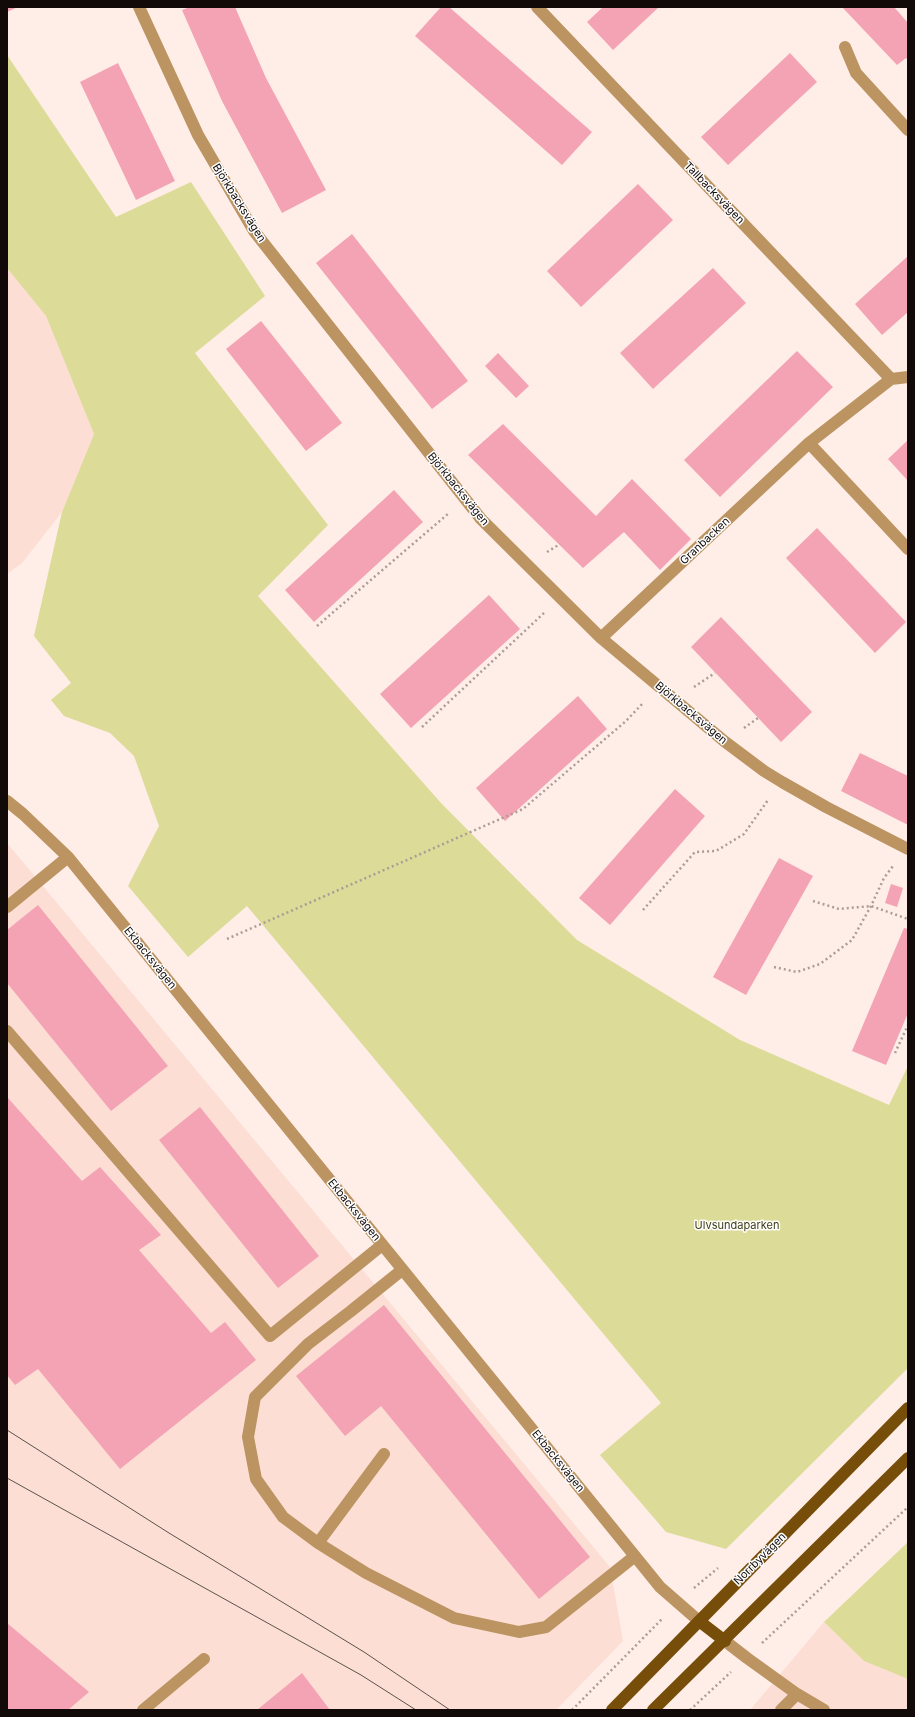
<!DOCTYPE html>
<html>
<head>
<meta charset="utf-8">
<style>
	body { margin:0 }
	#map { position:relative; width:915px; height:1717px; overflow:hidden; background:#ffede7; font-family:Inter,sans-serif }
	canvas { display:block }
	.frame { position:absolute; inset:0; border:8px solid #110a08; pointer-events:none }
</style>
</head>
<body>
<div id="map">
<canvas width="915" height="1717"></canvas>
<div class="frame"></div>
</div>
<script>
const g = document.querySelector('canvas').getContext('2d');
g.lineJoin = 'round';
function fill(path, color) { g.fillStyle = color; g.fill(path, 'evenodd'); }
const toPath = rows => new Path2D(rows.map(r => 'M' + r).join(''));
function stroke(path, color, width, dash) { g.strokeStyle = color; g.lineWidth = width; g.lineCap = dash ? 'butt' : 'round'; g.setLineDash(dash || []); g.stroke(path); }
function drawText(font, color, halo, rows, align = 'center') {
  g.font = font + ' Inter,sans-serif'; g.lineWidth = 3; g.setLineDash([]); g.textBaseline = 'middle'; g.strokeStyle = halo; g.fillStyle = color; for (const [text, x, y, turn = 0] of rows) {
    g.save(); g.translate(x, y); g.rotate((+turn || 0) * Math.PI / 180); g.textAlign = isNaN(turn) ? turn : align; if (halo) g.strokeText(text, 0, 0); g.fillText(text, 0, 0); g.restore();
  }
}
const built = toPath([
	[7,268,46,316,94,434,62,512,22,563,7,574],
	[7,843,610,1567,623,1641,556,1710,7,1710],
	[824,1622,864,1661,908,1679,908,1710,750,1710]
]);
const green = toPath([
	[7,55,116,217,191,182,265,296,195,353,328,525,258,596,441,803,577,940,740,1040,889,1105,908,1066,908,1368,726,1549,666,1532,600,1455,661,1403,247,906,188,957,128,886,159,826,134,756,110,733,64,716,51,700,71,683,34,636,62,512,94,434,46,316,7,268],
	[908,1542,908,1679,864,1661,824,1622]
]);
const building = toPath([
	[7,7,18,7,7,12],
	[190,7,235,7,266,78,326,190,282,213,222,101,182,10],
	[441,7,449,7,592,132,562,165,415,36],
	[603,7,659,7,613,50,587,22],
	[842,7,894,7,908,23,908,60,906,58,897,65],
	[790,53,817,82,728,165,701,137],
	[118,63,175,181,136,200,80,82],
	[638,184,673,220,581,307,547,271],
	[352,234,468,381,432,409,316,263],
	[908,256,908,312,882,335,855,304],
	[713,268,746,303,653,389,620,353],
	[261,321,342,423,306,451,226,349],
	[797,351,833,387,720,497,684,460],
	[498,353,529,386,516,398,485,366],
	[503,424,596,516,632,479,691,539,660,570,624,532,583,568,468,455],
	[908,440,908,481,888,459],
	[394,490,423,522,314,622,285,590],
	[817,528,906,622,875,653,786,558],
	[489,595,520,629,411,728,380,694],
	[721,617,812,712,781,742,691,647],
	[578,696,607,729,505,821,476,788],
	[860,753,908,776,908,825,841,791],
	[675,789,705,816,610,925,579,898],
	[779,858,813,876,746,995,713,977],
	[891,884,903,888,897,907,885,903],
	[38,905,168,1066,111,1111,7,983,7,930],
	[904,928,908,929,908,1013,886,1065,852,1051],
	[7,1097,82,1181,100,1167,161,1235,139,1250,211,1333,225,1322,256,1360,120,1469,38,1369,15,1385,7,1375],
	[200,1107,319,1256,278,1288,159,1140],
	[384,1305,590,1557,539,1599,381,1406,345,1436,296,1376],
	[7,1623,89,1692,68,1710,7,1710],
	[302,1673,330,1710,257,1710]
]);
const path = toPath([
	[547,552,560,544],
	[317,626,449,513],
	[694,687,715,673],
	[422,727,544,613],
	[744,728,758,718],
	[813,901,839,909,871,906,908,919],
	[643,910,695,852,716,851,744,834,768,800],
	[227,939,523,809,626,721,643,703],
	[774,967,797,972,820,964,852,940,871,906,884,878,893,866],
	[895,1053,908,1025],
	[694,1588,718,1568],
	[762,1643,908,1507],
	[572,1710,663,1618],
	[690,1710,731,1672]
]);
const minor = toPath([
	[139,7,198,135,254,231,481,519,601,638,724,741,764,771,782,782,826,807,908,849],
	[537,7,891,379],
	[845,47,856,73,908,130],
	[809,443,908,549],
	[601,638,809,443,891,379,908,377],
	[7,801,23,814,68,857,660,1587,699,1621],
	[7,907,68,857],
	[7,1031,270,1336,382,1245],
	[402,1270,351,1311,308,1344,255,1397,248,1437,256,1479,283,1517,318,1543,366,1573,454,1618,519,1632,546,1627,635,1556],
	[318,1543,384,1454],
	[725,1641,747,1658,797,1694,824,1710],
	[143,1710,204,1659],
	[781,1710,797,1694]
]);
const major = toPath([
	[699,1621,725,1641],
	[612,1710,908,1408],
	[653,1710,908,1458]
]);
const tram = toPath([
	[7,1430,169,1533,364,1652,450,1710],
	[7,1478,361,1675,416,1710]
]);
const streetNames = [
	["Tallbacksvägen",714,193,46],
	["Björkbacksvägen",239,203,58],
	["Björkbacksvägen",458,489,51],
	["Granbacken",705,541,-43],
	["Björkbacksvägen",691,713,40],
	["Ekbacksvägen",150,958,51],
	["Ekbacksvägen",354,1210,51],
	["Ekbacksvägen",558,1461,51],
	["Norrbyvägen",760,1559,-45]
];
const parkNames = [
	["Ulvsundaparken",737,1226]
];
fill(built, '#fcded4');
fill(green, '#dddb98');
fill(building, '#f4a3b5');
stroke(path, '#aa9c97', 2.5, [2, 3]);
stroke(minor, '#bb9462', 12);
stroke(major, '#764e0a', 12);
stroke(tram, '#5c524f', 1);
drawText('11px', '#110a08', '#fff', streetNames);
drawText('11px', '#3f3d13', '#fff', parkNames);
</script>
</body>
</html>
